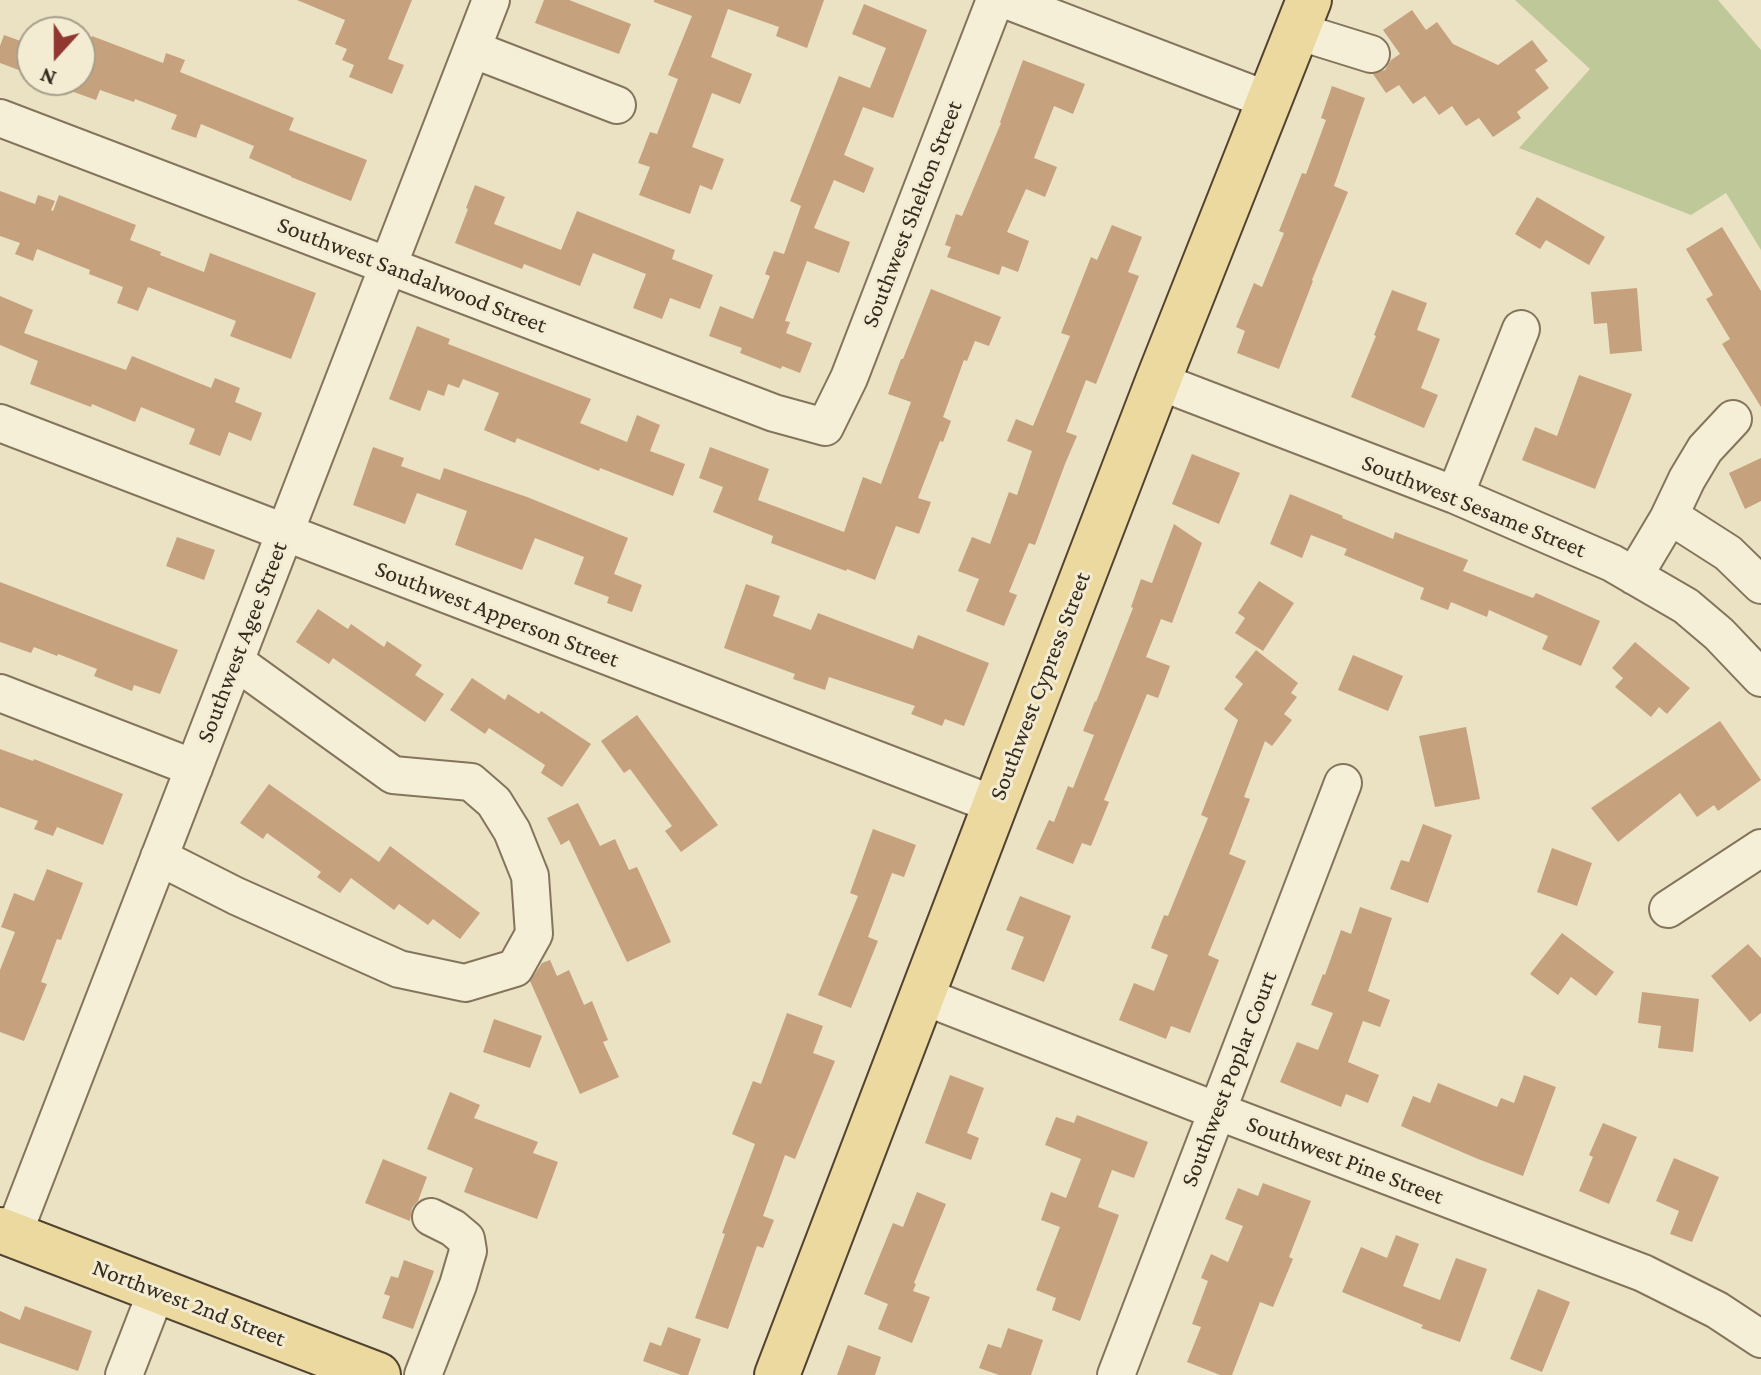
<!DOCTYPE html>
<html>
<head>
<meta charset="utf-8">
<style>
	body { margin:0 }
	#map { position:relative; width:1761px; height:1375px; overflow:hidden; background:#ebe2c4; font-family:"Crimson Pro",serif }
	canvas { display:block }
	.north { position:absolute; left:16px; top:16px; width:80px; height:80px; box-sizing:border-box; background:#f3ecd3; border:2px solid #a79f8b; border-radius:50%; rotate:201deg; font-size:22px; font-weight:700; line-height:32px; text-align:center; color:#352b1f }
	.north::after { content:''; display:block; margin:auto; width:28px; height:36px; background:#8f3730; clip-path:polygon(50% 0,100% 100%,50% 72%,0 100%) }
</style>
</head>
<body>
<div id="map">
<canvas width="1761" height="1375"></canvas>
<div class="north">N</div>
</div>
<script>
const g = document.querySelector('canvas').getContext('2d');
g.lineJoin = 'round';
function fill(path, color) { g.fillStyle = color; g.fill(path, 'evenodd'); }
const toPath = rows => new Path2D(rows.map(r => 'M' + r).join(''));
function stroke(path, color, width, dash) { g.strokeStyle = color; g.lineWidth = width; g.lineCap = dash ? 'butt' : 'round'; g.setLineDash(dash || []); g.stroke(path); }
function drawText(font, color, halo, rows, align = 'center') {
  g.font = font + ' "Crimson Pro",serif'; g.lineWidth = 6; g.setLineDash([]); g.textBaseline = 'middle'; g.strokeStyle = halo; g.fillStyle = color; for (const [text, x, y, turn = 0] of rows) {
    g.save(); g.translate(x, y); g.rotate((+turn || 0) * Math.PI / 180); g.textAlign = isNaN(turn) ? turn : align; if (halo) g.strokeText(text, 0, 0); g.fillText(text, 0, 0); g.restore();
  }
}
const green = toPath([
	[1515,0,1718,0,1761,50,1761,250,1726,193,1691,215,1519,148,1590,69]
]);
const building = toPath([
	[297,0,412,0,388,59,404,65,392,94,349,77,354,65,342,60,347,49,335,44,345,20],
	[544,0,569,0,631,24,619,54,535,23],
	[654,0,824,0,807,48,776,36,779,27,728,9,711,57,752,74,740,104,712,93,692,147,724,159,712,190,700,185,690,214,639,195,650,167,638,163,650,132,657,134,678,79,668,75,692,16,654,2],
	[864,4,927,30,893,118,863,107,844,155,874,168,864,193,834,180,814,228,850,242,839,273,807,261,785,321,790,322,786,333,812,343,800,373,782,366,781,369,740,353,742,348,709,336,720,306,753,319,770,276,765,274,774,251,784,254,801,206,790,201,839,76,870,88,886,48,852,34],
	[1412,10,1426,30,1437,22,1453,44,1498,65,1532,40,1548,61,1535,70,1549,88,1517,112,1521,118,1493,137,1479,118,1466,126,1452,106,1439,115,1425,96,1413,104,1399,85,1386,93,1373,74,1385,70,1391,60,1400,54,1383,30],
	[4,35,32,45,32,75,0,63,0,46],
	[92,36,163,63,166,53,185,60,180,72,294,118,289,130,367,160,351,201,291,177,291,176,249,158,254,146,201,124,196,138,171,129,177,115,135,99,134,102,100,90,96,100,71,91,76,80,80,80,80,68],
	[1023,60,1085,84,1073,114,1054,106,1034,158,1057,167,1045,197,1026,189,1007,232,1029,241,1018,272,1002,266,999,275,947,257,951,247,945,245,956,214,962,216,1001,123,1000,122],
	[1332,86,1365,98,1334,186,1348,192,1312,280,1313,281,1279,369,1237,353,1245,331,1236,327,1254,283,1262,287,1284,233,1279,231,1302,173,1306,174,1326,120,1321,118],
	[475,185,505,197,494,224,561,250,577,211,675,250,672,259,713,275,700,309,670,298,662,319,633,308,646,274,593,253,580,286,524,264,522,269,455,243,468,209,466,208],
	[0,191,35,204,38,195,55,201,51,210,53,211,59,195,136,225,130,240,161,252,160,255,204,272,210,253,316,293,291,359,230,336,236,321,148,287,138,311,117,303,123,287,89,274,90,270,37,249,33,261,15,254,20,243,0,236],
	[1537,197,1605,237,1589,265,1546,240,1540,249,1515,234],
	[1112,225,1142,237,1128,272,1139,276,1096,384,1086,380,1066,432,1077,436,1065,464,1035,545,1029,543,1009,592,1017,595,1004,626,966,611,979,579,958,571,972,537,990,544,1009,492,1017,495,1032,451,1007,441,1016,419,1033,426,1070,336,1061,333,1091,257,1097,260],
	[1722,227,1761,291,1761,407,1722,344,1730,339,1706,299,1713,295,1686,249],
	[1637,288,1642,351,1610,354,1607,323,1594,324,1591,292],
	[931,289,1001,317,989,346,975,341,967,361,964,360,943,417,951,421,943,442,940,441,918,498,931,502,919,534,896,526,875,580,847,569,846,571,771,543,773,536,713,512,723,487,699,478,710,447,769,469,758,500,844,532,863,477,881,484,902,427,911,402,888,394,901,359,903,359],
	[1392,290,1427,303,1417,330,1440,339,1421,388,1438,395,1424,428,1351,397,1376,336,1374,335],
	[0,296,33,310,24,333,126,370,132,356,211,388,215,378,240,388,235,402,262,413,251,441,229,432,220,456,189,444,195,429,141,407,135,422,92,404,91,407,30,384,38,361,0,345],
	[417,326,450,339,448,344,591,399,580,423,627,442,637,415,660,425,650,451,685,464,673,496,600,468,599,471,517,438,515,443,484,430,499,393,463,379,459,388,448,384,444,396,428,390,420,411,389,399],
	[1579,375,1632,394,1595,489,1522,460,1535,427,1557,436],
	[373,447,404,458,401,466,440,480,444,468,527,497,628,538,614,574,642,585,632,612,607,603,609,597,574,584,584,557,535,538,522,570,455,545,467,511,417,493,405,524,353,505],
	[1192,454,1240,473,1219,524,1172,504],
	[1761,458,1761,501,1745,509,1729,473],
	[1290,494,1343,516,1342,518,1393,539,1395,532,1468,560,1463,571,1533,598,1536,593,1600,621,1581,666,1542,649,1548,636,1489,610,1487,617,1451,602,1448,610,1420,599,1424,588,1344,555,1347,549,1311,535,1302,558,1270,544],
	[1174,524,1202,543,1172,623,1161,619,1146,657,1170,666,1158,698,1147,694,1104,800,1109,802,1091,846,1082,843,1073,864,1036,849,1049,820,1054,822,1068,786,1073,788,1094,735,1083,731,1095,701,1096,702,1133,608,1131,607,1141,579,1152,583],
	[177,537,215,550,204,580,166,566],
	[1259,581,1294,603,1263,651,1235,633,1245,618,1238,613],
	[0,582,178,650,160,694,134,685,132,691,94,676,97,669,58,654,57,656,34,647,31,653,0,642],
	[746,584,780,596,773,616,811,630,818,613,913,649,918,635,989,663,964,726,945,719,942,726,911,714,915,706,829,677,825,690,793,679,795,674,724,648],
	[318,609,348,629,351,624,384,647,387,641,422,665,415,675,444,694,425,722,333,658,329,664,296,642],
	[1635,642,1690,688,1667,714,1659,707,1651,717,1615,687,1623,678,1612,668],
	[1256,650,1298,683,1291,693,1297,697,1284,714,1292,720,1272,746,1265,741,1244,797,1250,799,1229,854,1246,861,1208,955,1219,960,1190,1033,1171,1026,1166,1039,1119,1020,1134,983,1154,991,1168,955,1151,948,1164,915,1168,916,1208,818,1201,815,1238,720,1224,709,1243,684,1235,677],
	[1353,655,1403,676,1388,711,1338,690],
	[472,678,505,700,508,694,539,714,541,711,591,744,562,787,541,773,545,765,489,728,485,734,450,710],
	[637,715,718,825,681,852,665,831,672,826,630,769,624,773,601,741],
	[1720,721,1761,780,1718,811,1714,805,1697,817,1680,793,1618,842,1591,808],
	[1466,727,1480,799,1435,807,1419,736],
	[0,749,33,761,34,759,123,794,103,845,57,827,53,836,34,829,38,821,0,807],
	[269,784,379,862,390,846,480,913,460,939,433,919,428,925,399,904,394,910,351,878,340,893,317,877,321,872,267,833,263,839,240,823],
	[578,803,600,846,615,839,629,870,637,867,671,942,627,962,569,840,561,845,547,818],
	[1423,824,1452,835,1428,903,1390,889,1401,860,1409,862],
	[873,829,916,845,904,877,892,873,868,937,878,941,851,1008,818,995,858,896,850,893],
	[1552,848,1592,863,1577,906,1537,892],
	[47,869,83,883,61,940,57,939,41,982,47,984,24,1041,0,1032,0,970,15,932,1,927,14,893,34,901],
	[1020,896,1071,916,1044,982,1011,969,1024,937,1006,930],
	[1360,907,1392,918,1368,991,1390,1000,1380,1027,1363,1021,1348,1062,1379,1075,1368,1103,1346,1094,1341,1107,1280,1082,1297,1042,1318,1050,1333,1013,1311,1005,1323,974,1325,975,1341,930,1351,934],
	[1562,933,1614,972,1596,996,1571,977,1558,995,1530,974],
	[1748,944,1761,958,1761,1013,1750,1022,1711,976],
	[550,960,557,976,569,970,584,1005,592,1001,608,1040,603,1042,619,1077,580,1094,530,981,542,963],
	[1642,992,1699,999,1693,1052,1658,1048,1661,1026,1638,1023],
	[787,1013,823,1026,813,1053,835,1061,795,1159,785,1155,763,1216,774,1220,763,1248,757,1246,728,1329,695,1318,725,1234,722,1233,755,1144,732,1134,753,1081,761,1084],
	[494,1019,542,1036,530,1068,483,1052],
	[950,1075,984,1088,967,1133,979,1138,971,1160,925,1143],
	[1524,1075,1556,1087,1523,1176,1478,1159,1401,1126,1413,1096,1430,1103,1438,1083,1497,1107,1501,1098,1514,1103],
	[450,1092,480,1105,474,1118,538,1142,533,1153,558,1162,537,1219,464,1192,473,1168,427,1149],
	[1077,1115,1148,1142,1134,1178,1112,1170,1098,1207,1119,1215,1080,1321,1052,1310,1056,1298,1036,1290,1060,1227,1041,1220,1051,1192,1066,1198,1081,1159,1045,1145,1056,1117,1074,1123],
	[1603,1123,1637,1137,1609,1204,1579,1191,1593,1157,1589,1155],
	[1674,1158,1719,1177,1692,1242,1670,1234,1679,1211,1656,1201],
	[383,1159,427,1177,418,1201,412,1208,410,1221,365,1203],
	[1263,1183,1311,1201,1289,1257,1293,1259,1273,1307,1260,1302,1232,1375,1220,1375,1187,1362,1201,1327,1192,1324,1208,1281,1201,1278,1211,1254,1228,1262,1243,1226,1225,1219,1238,1188,1258,1196],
	[917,1192,946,1204,914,1283,916,1284,913,1291,930,1297,912,1343,878,1329,888,1304,864,1294,893,1223,903,1227],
	[1396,1235,1419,1244,1403,1286,1440,1300,1456,1258,1487,1269,1460,1342,1421,1328,1423,1325,1342,1292,1361,1247,1387,1258],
	[404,1260,434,1271,413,1329,382,1318,390,1296,384,1294,391,1276,398,1278],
	[1538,1289,1570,1302,1542,1372,1510,1359],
	[25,1306,92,1331,78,1371,0,1343,0,1311,20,1320],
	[668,1327,701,1339,688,1375,681,1375,643,1361,650,1342,661,1346],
	[1008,1328,1043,1340,1031,1375,999,1375,979,1368,988,1344,1001,1348],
	[848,1345,881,1357,875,1375,837,1375]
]);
const minor = toPath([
	[1006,0,1270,101],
	[1297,31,1371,54],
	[472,49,617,105],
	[0,118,774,413,825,427,849,378,995,0],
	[1158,381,1455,495,1612,563,1686,606,1719,634,1761,678],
	[0,423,995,805],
	[1455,495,1521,329],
	[1668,519,1687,479,1705,449,1733,419],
	[1634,576,1668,519,1678,521,1728,553,1761,585],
	[0,693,194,768],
	[159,857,236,896,399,969,465,983,515,968,534,934,530,876,512,831,494,802,471,782,393,775,235,661],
	[1668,909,1761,848],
	[923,996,1217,1111,1643,1273,1717,1310,1761,1339],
	[13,1235,491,0],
	[124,1375,157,1290],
	[423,1375,458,1285,468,1251,466,1239,453,1228,431,1217],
	[1116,1375,1343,783]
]);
const major = toPath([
	[0,1230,378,1375],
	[777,1375,995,805,1158,381,1309,0]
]);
const streetNames = [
	["Southwest Shelton Street",912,214,-69],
	["Southwest Sandalwood Street",412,275,21],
	["Southwest Sesame Street",1474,506,22],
	["Southwest Apperson Street",497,614,21],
	["Southwest Agee Street",242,642,-69],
	["Southwest Cypress Street",1040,686,-69],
	["Southwest Poplar Court",1229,1079,-69],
	["Southwest Pine Street",1345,1160,21],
	["Northwest 2nd Street",189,1303,21]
];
fill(green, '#bfc899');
fill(building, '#c6a17d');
stroke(minor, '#84745c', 40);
stroke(major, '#524330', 48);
stroke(minor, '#f6efd7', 36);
stroke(major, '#ebd99f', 44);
drawText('24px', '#352b1f', '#f3ecd3', streetNames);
</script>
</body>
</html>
